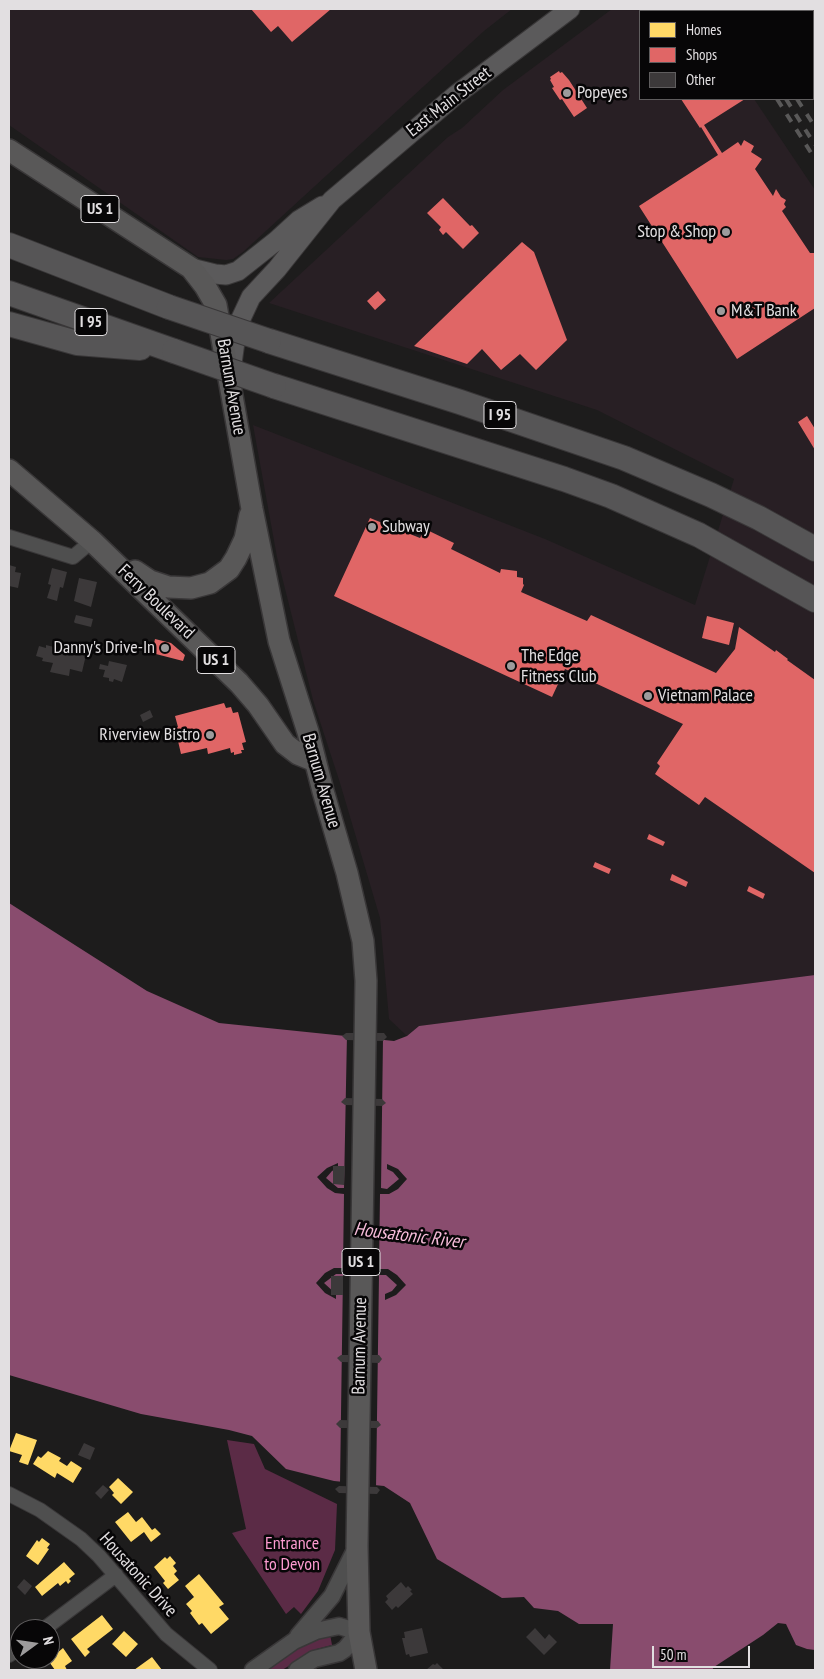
<!DOCTYPE html>
<html>
<head>
<meta charset="utf-8">
<style>
	body { margin:0 }
	#map { position:relative; width:824px; height:1679px; overflow:hidden; background:#1d1c1c; font-family:"PT Sans Narrow",sans-serif }
	canvas { display:block }
	.frame { position:absolute; inset:0; border:10px solid #e2dfe1; pointer-events:none }
	.legend { position:absolute; left:639px; top:10px; width:175px; height:90px; box-sizing:border-box; background:#070607; border:1px solid #5f5d5e; margin:0; padding:6px 9px; list-style:none; font-size:15px; color:#e2dfe1 }
	.legend li { display:flex; align-items:center; gap:10px; height:25px }
	.legend b { width:25px; border:1px solid #5f5d5e }
	.north { position:absolute; left:10px; top:1619px; width:50px; height:50px; box-sizing:border-box; background:#070607; border:1px solid #5f5d5e; border-radius:50%; rotate:76deg; font-size:14px; font-weight:700; line-height:20px; text-align:center; color:#e2dfe1 }
	.north::after { content:''; display:block; margin:auto; width:18px; height:22px; background:#9d9b9c; clip-path:polygon(50% 0,100% 100%,50% 72%,0 100%) }
	.scale { position:absolute; left:652px; top:1646px; width:98px; height:22px; box-sizing:border-box; border:2px solid #e2dfe1; border-top:0; padding-left:6px; font-size:15px; line-height:18px; white-space:nowrap; color:#e2dfe1; -webkit-text-stroke:4px #070607; paint-order:stroke }
</style>
</head>
<body>
<div id="map">
<canvas width="824" height="1679"></canvas>
<div class="frame"></div>
<ul class="legend">
<li><b style="height:14px;background:#ffd966"></b>Homes</li>
<li><b style="height:14px;background:#e06666"></b>Shops</li>
<li><b style="height:14px;background:#3c393a"></b>Other</li>
</ul>
<div class="north">N</div>
<div class="scale">50 m</div>
</div>
<script>
const g = document.querySelector('canvas').getContext('2d');
g.lineJoin = 'round';
function fill(path, color) { g.fillStyle = color; g.fill(path, 'evenodd'); }
const toPath = rows => new Path2D(rows.map(r => 'M' + r).join(''));
function stroke(path, color, width, dash) { g.strokeStyle = color; g.lineWidth = width; g.lineCap = dash ? 'butt' : 'round'; g.setLineDash(dash || []); g.stroke(path); }
function drawText(font, color, halo, rows, align = 'center') {
  g.font = font + ' "PT Sans Narrow",sans-serif'; g.lineWidth = 5; g.setLineDash([]); g.textBaseline = 'middle'; g.strokeStyle = halo; g.fillStyle = color; for (const [text, x, y, turn = 0] of rows) {
    g.save(); g.translate(x, y); g.rotate((+turn || 0) * Math.PI / 180); g.textAlign = isNaN(turn) ? turn : align; if (halo) g.strokeText(text, 0, 0); g.fillText(text, 0, 0); g.restore();
  }
}
const built = toPath([
	[9,9,512,9,484,31,243,252,233,259,226,260,198,257,9,125],
	[612,9,694,9,695,11,640,11,640,99,754,99,815,190,815,975,419,1026,407,1036,389,1019,380,918,340,783,313,700,277,557,253,425,545,539,695,605,734,479,597,410,269,303,448,137,462,128,503,90]
]);
const green = toPath([
	[227,1440,254,1444,265,1469,337,1504,335,1550,318,1591,301,1614,294,1607,286,1614,232,1533,246,1529],
	[330,1634,332,1645,317,1649,282,1670,265,1670,290,1651]
]);
const water = toPath([
	[9,903,147,991,219,1023,394,1041,407,1036,419,1026,815,975,815,1650,807,1649,796,1645,786,1624,778,1623,763,1635,714,1667,712,1670,610,1670,613,1624,579,1624,558,1611,534,1608,524,1597,502,1598,437,1559,410,1503,384,1486,334,1481,286,1469,252,1436,229,1430,141,1414,9,1375]
]);
const pier = toPath([
	[347,1034,383,1038,381,1188,387,1189,399,1179,393,1172,387,1169,387,1164,398,1169,407,1179,398,1189,389,1194,380,1194,379,1269,388,1269,397,1275,406,1285,396,1295,385,1300,385,1294,392,1291,397,1285,386,1275,379,1275,376,1488,340,1484,343,1274,336,1274,324,1283,336,1294,336,1299,325,1293,316,1283,325,1273,334,1268,343,1268,344,1194,335,1193,327,1188,317,1177,327,1168,338,1163,338,1168,332,1171,326,1178,338,1188,344,1188]
]);
const homes = toPath([
	[16,1433,37,1440,28,1465,19,1462,22,1455,9,1451],
	[48,1451,61,1458,59,1461,67,1466,71,1461,82,1468,73,1483,57,1473,55,1478,33,1464,38,1456,41,1458],
	[118,1478,133,1492,121,1504,112,1495,114,1493,109,1487],
	[128,1512,136,1522,142,1517,152,1530,155,1528,161,1534,151,1542,144,1532,131,1542,115,1522],
	[42,1538,50,1544,47,1548,49,1549,38,1565,26,1556,37,1540,39,1542],
	[170,1556,176,1563,173,1566,177,1571,174,1574,179,1580,168,1589,163,1583,165,1581,154,1567,165,1557,167,1559],
	[64,1562,75,1574,69,1579,71,1581,68,1584,66,1581,60,1586,58,1583,42,1596,35,1587],
	[199,1574,224,1604,219,1607,229,1619,211,1634,202,1623,199,1625,190,1613,192,1611,186,1604,194,1597,185,1586],
	[102,1615,113,1629,87,1649,90,1652,85,1657,71,1639],
	[124,1631,138,1644,126,1657,112,1644],
	[63,1648,72,1661,65,1666,67,1670,55,1670,47,1659,50,1659],
	[152,1657,162,1670,134,1670]
]);
const shops = toPath([
	[251,9,331,9,292,42,278,26,271,32],
	[559,71,560,73,562,72,569,80,587,108,574,117,562,99,560,100,552,88,554,87,550,80,551,79,550,77],
	[681,99,745,99,704,125,722,153,738,142,741,146,744,140,754,146,751,152,762,159,755,169,773,196,776,189,781,197,786,200,784,204,786,207,782,211,810,253,815,253,815,308,737,359,639,206,718,155,701,127,700,128],
	[443,198,470,226,472,225,479,233,463,249,446,232,443,235,439,230,441,227,427,213],
	[522,242,534,252,567,340,536,370,520,354,501,370,482,349,467,364,414,346],
	[378,291,386,300,375,310,367,301],
	[807,416,815,429,815,450,798,422],
	[370,518,420,538,425,529,454,543,451,549,500,573,501,569,517,571,517,577,523,578,523,584,524,585,521,592,587,621,591,615,716,673,735,649,739,627,775,652,776,650,788,659,787,660,815,680,815,873,705,797,699,805,655,774,660,766,657,763,683,724,565,669,552,697,334,596],
	[707,616,734,623,729,645,702,638],
	[155,639,171,643,185,655,183,661,152,653],
	[224,703,226,708,231,707,233,713,238,712,246,742,242,743,244,750,241,750,242,753,234,755,234,752,231,753,230,748,208,754,207,748,181,754,175,728,178,727,175,716],
	[649,834,665,842,663,846,647,839],
	[595,862,611,869,609,874,593,867],
	[672,874,688,882,686,887,670,880],
	[749,886,765,894,763,899,747,891]
]);
const building = toPath([
	[9,565,16,567,15,572,21,573,18,588,9,586],
	[52,568,67,572,63,588,60,587,57,601,47,598,51,585,48,584],
	[79,578,97,582,91,607,74,601],
	[76,615,93,619,91,627,75,623,74,622],
	[46,645,86,655,82,672,70,669,69,676,50,672,53,663,42,661,43,658,36,656,39,646,46,648],
	[109,661,127,665,122,682,114,679,113,682,109,681,109,678,103,677,105,670,99,669,100,664,108,666],
	[150,710,153,717,143,722,140,715],
	[346,1033,384,1033,387,1037,383,1041,346,1040,342,1036],
	[345,1098,382,1099,386,1103,382,1106,345,1105,341,1102],
	[333,1166,345,1166,344,1185,333,1184],
	[331,1276,343,1276,343,1295,331,1295],
	[341,1355,379,1355,382,1359,379,1363,341,1362,337,1358],
	[340,1420,378,1421,381,1425,377,1428,340,1428,336,1424],
	[84,1443,95,1448,90,1460,78,1455],
	[103,1485,109,1490,101,1499,95,1493],
	[339,1486,377,1487,380,1490,377,1494,339,1493,335,1489],
	[24,1579,32,1586,25,1595,17,1587],
	[401,1582,406,1588,408,1586,412,1590,410,1591,413,1594,398,1608,396,1606,392,1610,385,1602,388,1599,386,1596],
	[422,1628,428,1653,410,1657,409,1654,406,1655,402,1638,405,1638,404,1632],
	[535,1628,545,1639,549,1634,557,1642,544,1655,526,1637],
	[437,1663,444,1670,426,1670,433,1664,435,1665]
]);
const minor = toPath([
	[9,537,73,557,92,541],
	[9,1494,40,1510,81,1539,99,1556,166,1634,210,1670],
	[44,1629,116,1575],
	[9,1655,20,1647]
]);
const tertiary = toPath([
	[298,1636,332,1596,356,1548],
	[253,1670,294,1641,316,1631,339,1626,359,1632,345,1649,339,1653,314,1659,297,1670]
]);
const secondary = toPath([
	[191,268,215,274,226,275,238,271,276,241,299,220,322,206],
	[231,371,237,327,251,297,277,269,332,200,457,94,570,9]
]);
const primary = toPath([
	[9,150,191,268,205,286,216,305,252,509,279,641,308,732,323,791,347,873,363,941,366,981,357,1546,359,1632,366,1670],
	[9,470,92,541,239,683,258,705,285,744,298,754,315,761],
	[135,571,150,581,168,587,191,588,210,583,229,569,236,558,245,539,250,515]
]);
const motorway = toPath([
	[9,245,169,307],
	[9,293,174,351],
	[9,324,77,343,140,348],
	[269,341,460,402,624,458,711,495,759,518,815,549],
	[274,386,564,479,611,496,699,535,815,600]
]);
const rail = toPath([
	[727,9,728,11],
	[737,9,738,11],
	[777,99,815,159],
	[786,99,815,145],
	[797,99,815,127]
]);
const motorwayBridge = toPath([
	[169,307,269,341],
	[174,351,274,386]
]);
const markers = [
	[567,93,5,"#9d9b9c"],
	[726,232,5,"#9d9b9c"],
	[721,311,5,"#9d9b9c"],
	[372,527,5,"#9d9b9c"],
	[165,648,5,"#9d9b9c"],
	[511,666,5,"#9d9b9c"],
	[648,696,5,"#9d9b9c"],
	[210,735,5,"#9d9b9c"]
];
const shields = [
	[100,209,38],
	[91,322,32],
	[500,415,32],
	[216,660,38],
	[361,1262,38]
];
const shieldNames = [
	["US 1",100,209],
	["I 95",91,322],
	["I 95",500,415],
	["US 1",216,660],
	["US 1",361,1262]
];
const poiNames = [
	["Popeyes",577,93],
	["Stop & Shop",716,232,"right"],
	["M&T Bank",731,311],
	["Subway",382,527],
	["Danny's Drive-In",155,648,"right"],
	["The Edge",521,656],
	["Fitness Club",521,677],
	["Vietnam Palace",658,696],
	["Riverview Bistro",200,735,"right"]
];
const streetNames = [
	["East Main Street",449,102,-38],
	["Barnum Avenue",231,387,80],
	["Ferry Boulevard",156,602,44],
	["Barnum Avenue",321,781,74],
	["Barnum Avenue",360,1346,-89],
	["Housatonic Drive",138,1575,48]
];
const parkNames = [
	["Entrance",292,1544],
	["to Devon",292,1565]
];
const waterNames = [
	["Housatonic River",409,1236,7]
];
fill(built, '#281f24');
fill(green, '#5b2b46');
fill(water, '#894c6e');
fill(pier, '#1d1c1c');
fill(homes, '#ffd966');
fill(shops, '#e06666');
fill(building, '#3c393a');
stroke(minor, '#393738', 16);
stroke(tertiary, '#393738', 19);
stroke(secondary, '#393738', 21);
stroke(primary, '#393738', 24);
stroke(motorway, '#393738', 26);
stroke(minor, '#4f4f4f', 14);
stroke(tertiary, '#4f4f4f', 16);
stroke(secondary, '#5b5a5b', 19);
stroke(primary, '#595858', 21);
stroke(motorway, '#565556', 24);
stroke(rail, '#595858', 4, [9, 9]);
stroke(motorwayBridge, '#393738', 26, []);
stroke(motorwayBridge, '#565556', 24);
for (const [x, y, r, color] of markers) { const dot = new Path2D(); dot.arc(x, y, r, 0, 2 * Math.PI); g.fillStyle = color; g.fill(dot); stroke(dot, '#070607', 2); }
for (const [x, y, w] of shields) { const box = new Path2D(); box.roundRect(x - w / 2, y - 13.5, w, 27, 4); g.fillStyle = '#070607'; g.fill(box); stroke(box, '#e2dfe1', 1); }
drawText('bold 16px', '#e2dfe1', null, shieldNames);
drawText('18px', '#e2dfe1', '#070607', poiNames, 'left');
drawText('18px', '#e2dfe1', '#070607', streetNames);
drawText('18px', '#fc9bd0', '#070607', parkNames);
drawText('italic 19px', '#f7bcda', '#070607', waterNames);
</script>
</body>
</html>
